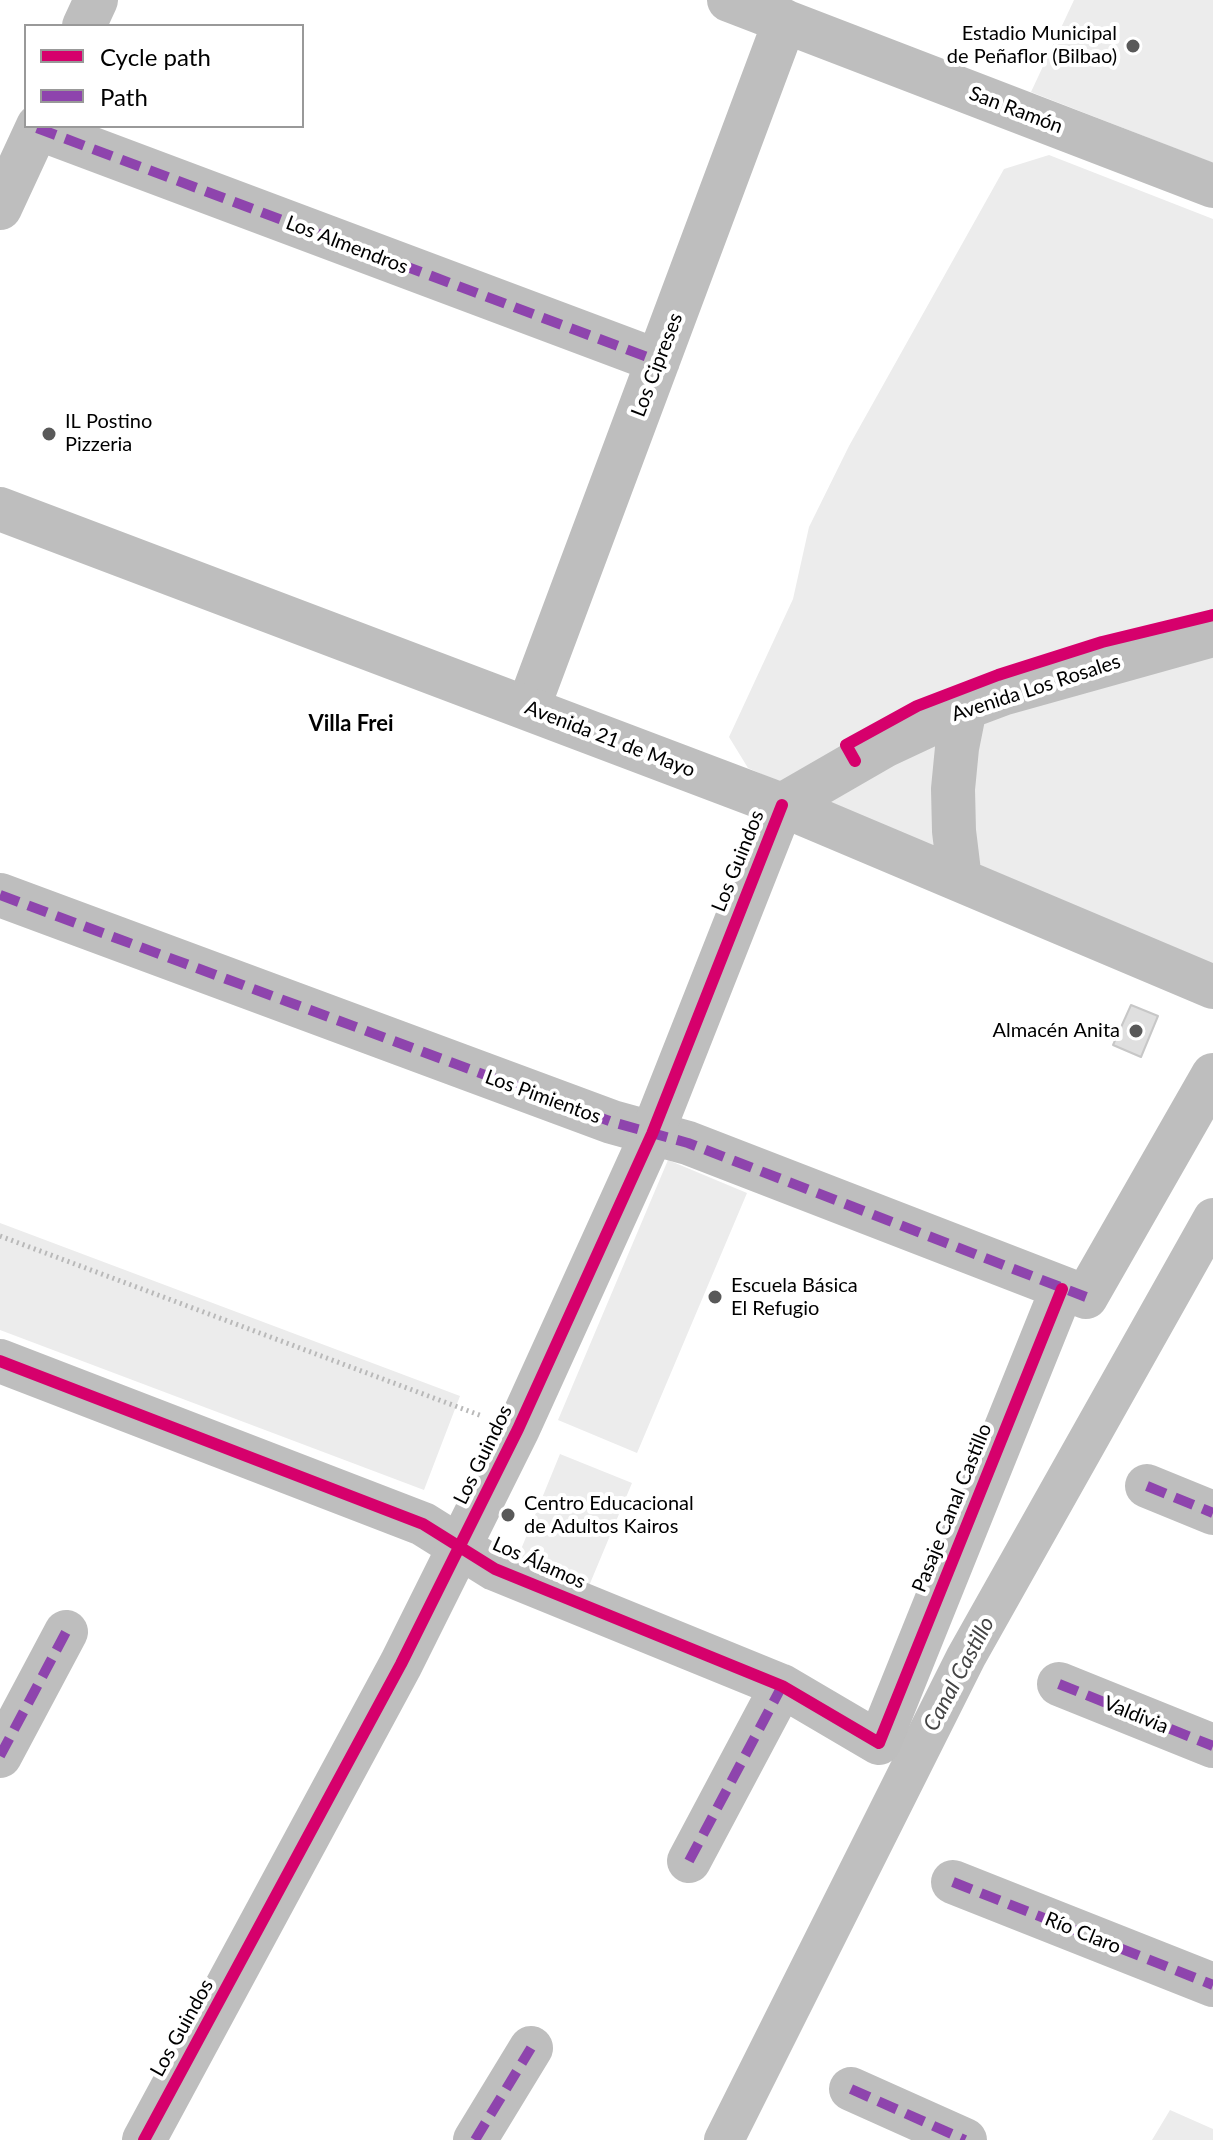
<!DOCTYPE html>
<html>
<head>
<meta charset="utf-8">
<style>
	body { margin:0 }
	#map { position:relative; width:1213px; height:2140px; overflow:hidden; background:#fff; font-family:Lato,sans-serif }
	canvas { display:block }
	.legend { position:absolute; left:24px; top:24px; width:280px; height:104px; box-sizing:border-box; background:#fff; border:2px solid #999; margin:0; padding:10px 14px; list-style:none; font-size:24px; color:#000 }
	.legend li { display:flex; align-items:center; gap:16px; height:40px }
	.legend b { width:40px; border:2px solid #999 }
</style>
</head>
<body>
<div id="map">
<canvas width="1213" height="2140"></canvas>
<ul class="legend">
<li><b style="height:10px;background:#d6006c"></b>Cycle path</li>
<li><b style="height:10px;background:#8e44ad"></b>Path</li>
</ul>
</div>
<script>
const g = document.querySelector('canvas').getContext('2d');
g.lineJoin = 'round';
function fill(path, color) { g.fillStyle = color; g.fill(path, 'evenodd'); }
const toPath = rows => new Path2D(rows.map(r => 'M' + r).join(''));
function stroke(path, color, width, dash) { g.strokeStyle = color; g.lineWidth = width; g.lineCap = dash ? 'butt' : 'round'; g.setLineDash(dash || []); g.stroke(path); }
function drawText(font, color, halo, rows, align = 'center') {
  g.font = font + ' Lato,sans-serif'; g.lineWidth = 8; g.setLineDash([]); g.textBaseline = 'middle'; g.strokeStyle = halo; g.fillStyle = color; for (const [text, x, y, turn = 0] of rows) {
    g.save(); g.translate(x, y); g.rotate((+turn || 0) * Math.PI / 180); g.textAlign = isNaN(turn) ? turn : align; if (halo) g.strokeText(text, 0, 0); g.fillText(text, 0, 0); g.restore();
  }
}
const green = toPath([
	[1074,0,1213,0,1213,163,1031,92],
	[1049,155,1213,219,1213,976,748,768,729,737,793,599,809,527,849,446,1004,169],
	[668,1160,747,1193,637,1453,558,1420],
	[0,1223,460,1396,424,1490,0,1330],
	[560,1454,632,1483,586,1593,515,1564],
	[1170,2110,1213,2129,1213,2140,1152,2140]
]);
const canal = toPath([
	[724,2140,966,1657,1213,1218]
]);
const building = toPath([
	[1131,1005,1158,1016,1141,1057,1113,1045,1131,1005]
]);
const path = toPath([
	[0,1236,482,1416]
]);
const minor = toPath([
	[729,0,1213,186],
	[84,26,96,0],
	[37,128,658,361],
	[0,208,38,126],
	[528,708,785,21],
	[0,895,612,1122,688,1143,1086,1297,1213,1075],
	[0,1361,423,1524,495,1569,782,1686,879,1743,1062,1289],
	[1147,1486,1213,1513],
	[1059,1684,1213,1746],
	[0,1756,66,1632],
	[689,1861,782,1686],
	[953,1882,1213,1985],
	[851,2089,965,2140],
	[475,2140,531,2048]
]);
const tertiary = toPath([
	[0,509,782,805,1213,987],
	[782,805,886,745,965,708,1005,693,1213,635],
	[960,880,954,831,953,789,957,748,965,708],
	[144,2140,401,1664,518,1429,652,1134,782,805]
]);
const quiet = toPath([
	[37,128,658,361],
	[0,895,612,1122,688,1143,1086,1297],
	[1147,1486,1213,1513],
	[1059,1684,1213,1746],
	[0,1756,66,1632],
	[689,1861,782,1686],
	[953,1882,1213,1985],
	[851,2089,965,2140],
	[475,2140,531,2048]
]);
const cycleway = toPath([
	[855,761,846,745,917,706,998,675,1102,642,1213,615],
	[0,1361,423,1524,495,1569,782,1686,879,1743,1062,1289],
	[144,2140,401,1664,518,1429,652,1134,782,805]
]);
const markers = [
	[1133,46,8,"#595959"],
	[49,434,8,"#595959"],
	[1136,1031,8,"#595959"],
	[715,1297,8,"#595959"],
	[508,1515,8,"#595959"]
];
const poiNames = [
	["Estadio Municipal",1117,34,"right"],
	["de Peñaflor (Bilbao)",1117,57,"right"],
	["IL Postino",65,422],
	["Pizzeria",65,445],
	["Almacén Anita",1120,1031,"right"],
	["Escuela Básica",731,1286],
	["El Refugio",731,1309],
	["Centro Educacional",524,1504],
	["de Adultos Kairos",524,1527]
];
const streetNames = [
	["San Ramón",1016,110,21],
	["Los Almendros",347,245,21],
	["Los Cipreses",657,365,-69],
	["Avenida Los Rosales",1036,688,-18],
	["Avenida 21 de Mayo",610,739,21],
	["Los Guindos",738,861,-68],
	["Los Pimientos",543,1097,20],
	["Los Guindos",483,1455,-64],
	["Pasaje Canal Castillo",952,1508,-68],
	["Los Álamos",539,1563,24],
	["Valdivia",1136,1715,22],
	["Río Claro",1083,1933,22],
	["Los Guindos",182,2028,-61]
];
const neighbourhoodNames = [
	["Villa Frei",351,724]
];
const waterNames = [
	["Canal Castillo",959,1674,-62]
];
fill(green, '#ececec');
stroke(canal, '#bfbfbf', 40);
fill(building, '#dfdfdf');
stroke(building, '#c7c7c7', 2);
stroke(path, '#b9b9b9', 5, [2, 4]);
stroke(minor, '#bebebe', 44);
stroke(tertiary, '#bebebe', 44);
stroke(quiet, '#8e44ad', 10, [20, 10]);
stroke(cycleway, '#d6006c', 12);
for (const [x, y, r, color] of markers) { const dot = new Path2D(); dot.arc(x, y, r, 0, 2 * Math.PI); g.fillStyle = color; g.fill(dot); stroke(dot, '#fff', 3); }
drawText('20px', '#000', '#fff', poiNames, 'left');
drawText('20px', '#000', '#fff', streetNames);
drawText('bold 22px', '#000', '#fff', neighbourhoodNames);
drawText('italic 22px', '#444', '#fff', waterNames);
</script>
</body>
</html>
